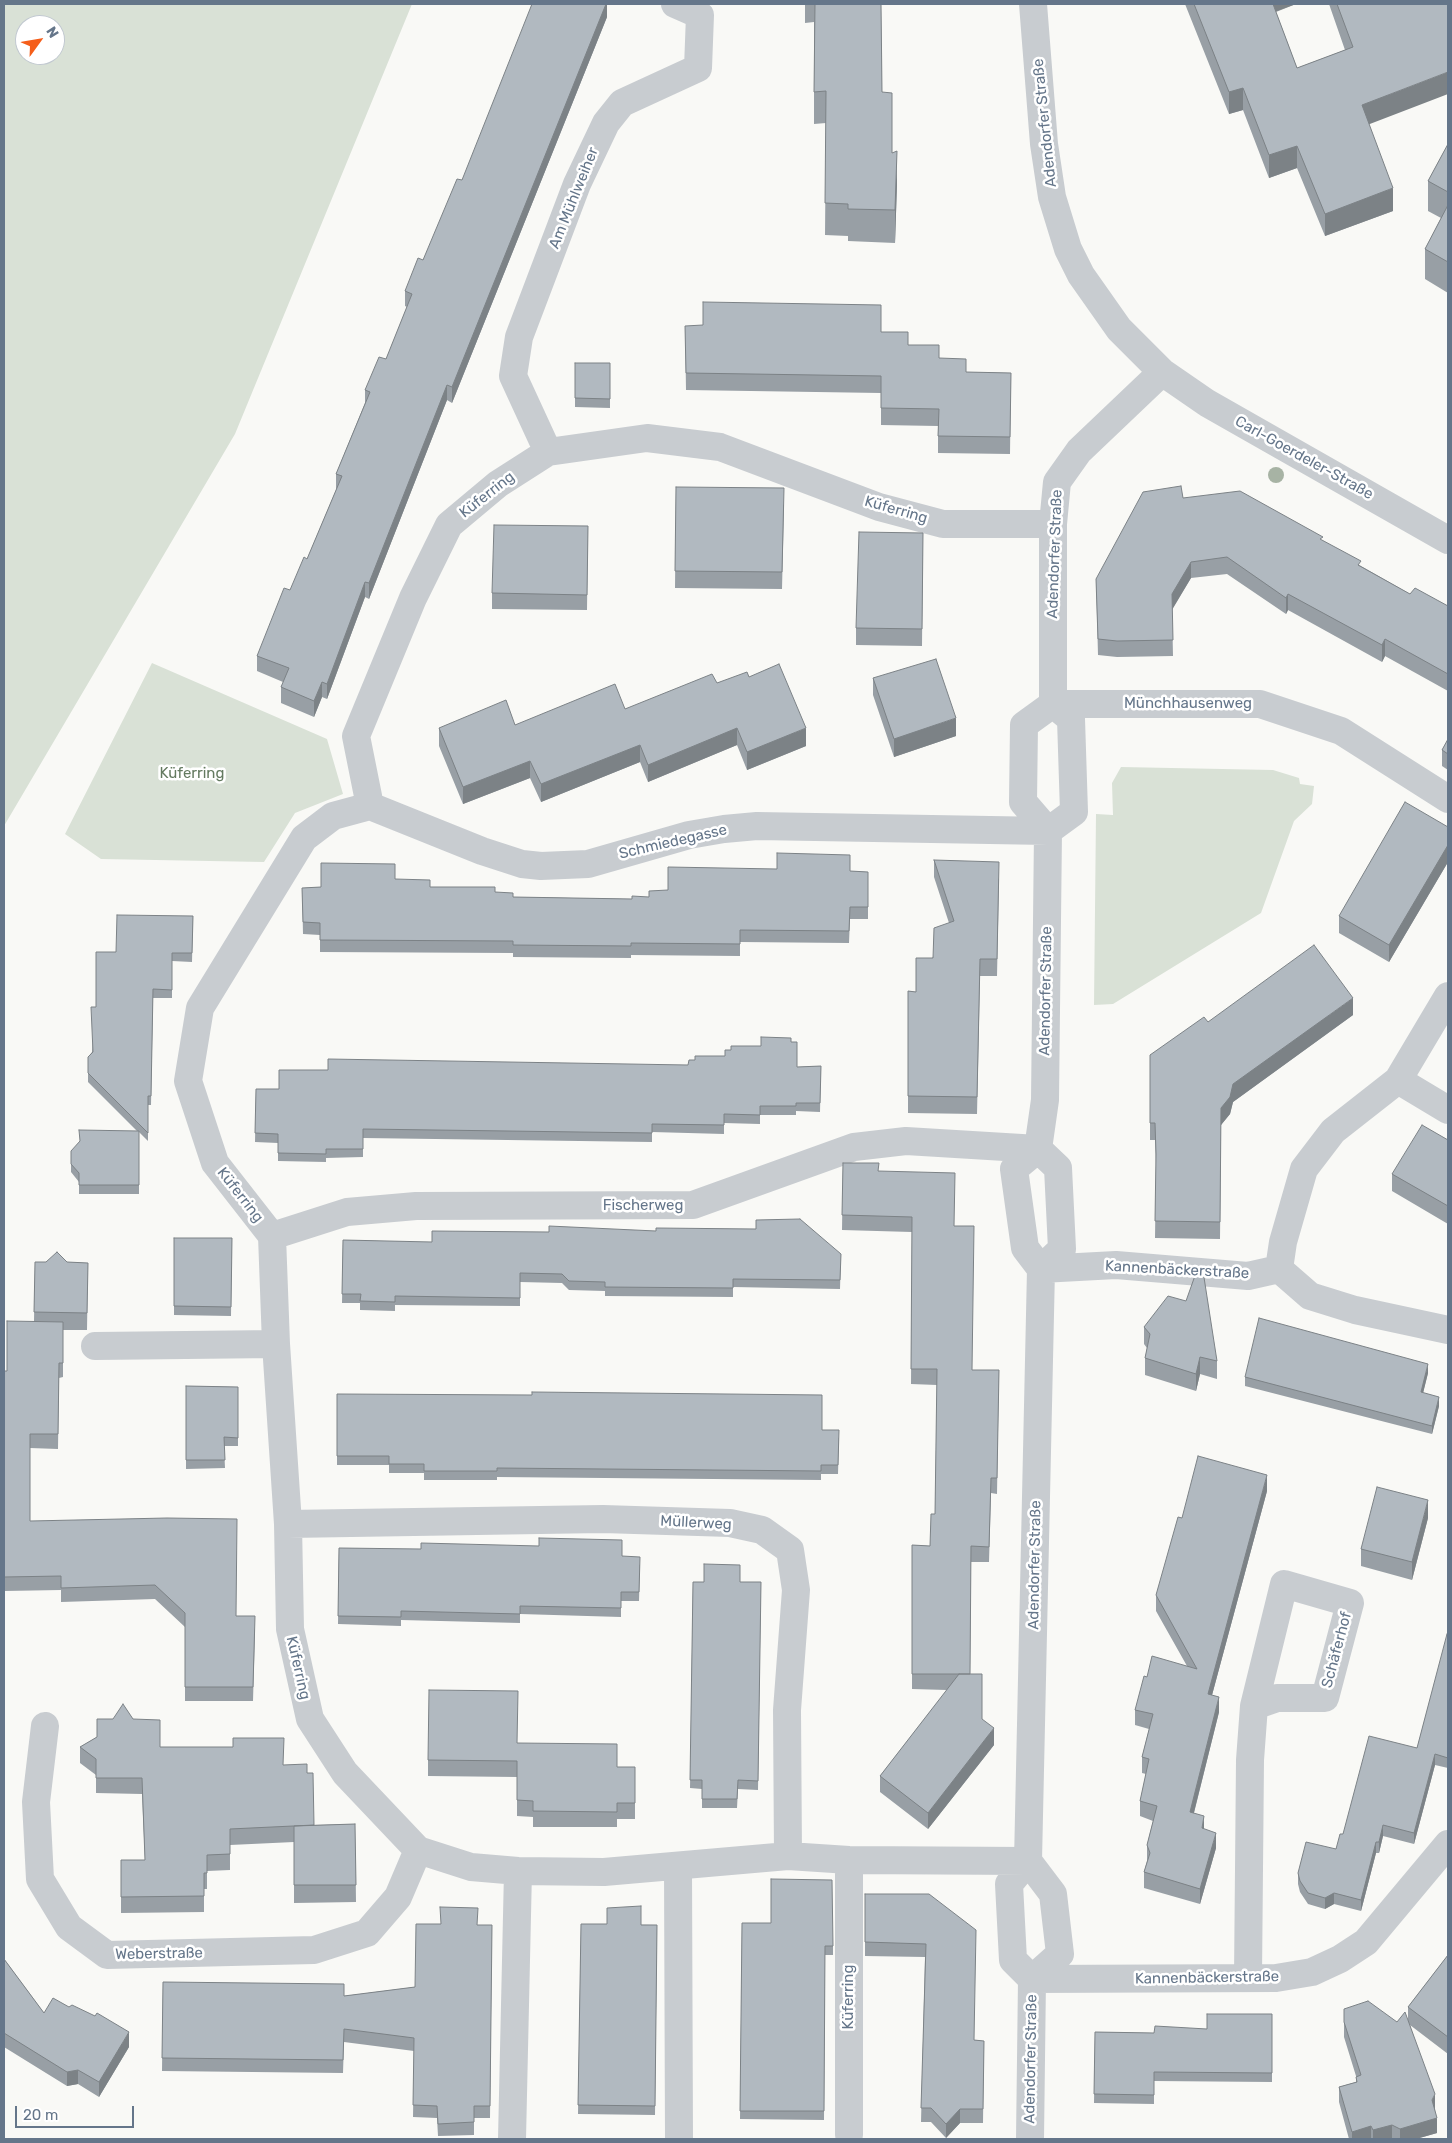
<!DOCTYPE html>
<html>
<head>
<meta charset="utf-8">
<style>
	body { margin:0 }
	#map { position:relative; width:1452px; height:2143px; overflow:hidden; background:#f9f9f6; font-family:Rubik,sans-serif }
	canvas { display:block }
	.frame { position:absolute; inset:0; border:5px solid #65768a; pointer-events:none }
	.north { position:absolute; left:15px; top:15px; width:50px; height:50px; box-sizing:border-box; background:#fff; border:1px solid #c1c8d0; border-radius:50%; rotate:58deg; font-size:14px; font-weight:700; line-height:20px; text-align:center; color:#65768a }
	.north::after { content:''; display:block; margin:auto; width:18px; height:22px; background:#f55e1a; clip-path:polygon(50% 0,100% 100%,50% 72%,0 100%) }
	.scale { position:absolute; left:15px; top:2106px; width:119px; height:22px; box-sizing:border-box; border:2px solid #65768a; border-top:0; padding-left:6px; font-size:15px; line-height:18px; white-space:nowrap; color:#65768a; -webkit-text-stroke:4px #fff; paint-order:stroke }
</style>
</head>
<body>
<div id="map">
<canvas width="1452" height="2143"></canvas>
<div class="frame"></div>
<div class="north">N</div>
<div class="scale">20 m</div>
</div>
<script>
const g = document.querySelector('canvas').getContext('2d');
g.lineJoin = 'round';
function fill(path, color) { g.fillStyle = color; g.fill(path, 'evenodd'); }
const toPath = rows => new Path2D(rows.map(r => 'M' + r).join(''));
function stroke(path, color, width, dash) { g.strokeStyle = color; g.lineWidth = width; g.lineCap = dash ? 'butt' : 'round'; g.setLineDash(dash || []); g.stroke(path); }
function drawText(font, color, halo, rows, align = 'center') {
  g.font = font + ' Rubik,sans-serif'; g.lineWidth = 5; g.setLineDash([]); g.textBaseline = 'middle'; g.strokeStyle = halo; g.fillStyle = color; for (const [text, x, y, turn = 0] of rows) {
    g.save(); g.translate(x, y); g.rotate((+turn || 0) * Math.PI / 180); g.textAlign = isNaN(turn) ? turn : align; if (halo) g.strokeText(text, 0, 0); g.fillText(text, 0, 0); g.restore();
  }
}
const green = toPath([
	[4,4,412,4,235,434,4,826],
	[25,25,55,25,55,55,25,55],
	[152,663,327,739,343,794,295,813,264,862,101,859,65,834],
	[1121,767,1273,770,1299,778,1300,784,1314,786,1312,804,1294,821,1261,913,1113,1004,1094,1005,1096,814,1113,815,1112,783]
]);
const minor = toPath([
	[1033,4,1044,144,1052,197,1068,249,1081,275,1119,329,1162,372,1207,403,1448,540],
	[548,452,513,376,519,337,577,184,606,123,622,103,698,68,700,15,675,4],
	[1053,704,1260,704,1341,731,1448,799],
	[1053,704,1053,524,1057,482,1079,451,1162,372],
	[370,806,333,816,304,838,200,1008,188,1081,215,1163,272,1236,276,1344,288,1524,290,1629,310,1719,345,1773,418,1850,471,1867,518,1871,604,1872,788,1856,849,1860,1028,1861],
	[370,806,356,736,413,598,449,525,498,484,548,452,647,438,720,447,879,507,943,524,1053,524],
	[370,806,482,851,522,864,541,866,588,864,689,835,724,829,757,826,1048,831],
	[1048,831,1074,812,1071,719,1053,704],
	[1398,1080,1448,1110],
	[1038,1149,1058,1168,1062,1249,1041,1269],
	[272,1236,347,1212,416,1206,693,1205,854,1147,906,1141,1038,1149],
	[1041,1269,1116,1265,1248,1276,1279,1269,1310,1296,1355,1310,1448,1330],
	[1279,1269,1283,1242,1304,1169,1333,1131,1398,1080,1448,996],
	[95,1346,276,1344],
	[288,1524,603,1519,730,1523,762,1530,790,1550,796,1590,787,1710,788,1856],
	[45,1726,36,1802,40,1879,69,1927,107,1955,314,1950,367,1933,398,1897,418,1850],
	[849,1860,849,2135],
	[1028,1861,1053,1894,1060,1954,1032,1979],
	[678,1868,679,2139],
	[1248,1978,1250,1760,1254,1706,1284,1584,1350,1603,1325,1698,1277,1698,1254,1706],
	[1032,1979,1276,1978,1312,1972,1340,1959,1366,1942,1448,1844],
	[512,2139,518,1871],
	[1030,2139,1032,1979,1013,1960,1009,1884,1028,1861,1041,1269,1025,1248,1014,1169,1038,1149,1045,1100,1048,831,1023,802,1024,725,1053,704]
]);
const trees = [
	[1276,475]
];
const wall = toPath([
	[607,4,607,17,452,403,447,400,369,599,365,597,327,699,322,697,314,717,281,703,281,687,283,682,257,671,257,656,307,559,336,490,336,474,365,403,365,390,386,359,407,307,405,306,405,291,423,260,462,180],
	[805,4,881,4,882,92,897,184,895,243,848,241,848,236,825,235,826,123,814,124,814,22,805,23],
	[1185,4,1296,4,1276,12,1297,68,1345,50,1329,4,1448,4,1369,124,1393,211,1325,236,1297,168,1269,178,1243,110,1229,114],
	[1448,144,1448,293,1425,279,1425,249,1441,218,1428,211,1428,181],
	[685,326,881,332,908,345,939,358,966,372,1011,373,1010,454,938,453,938,426,881,425,881,393,686,390],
	[575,363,610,363,610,408,575,407],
	[676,487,784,505,782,589,675,588],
	[1183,498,1323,541,1361,566,1410,594,1448,606,1448,691,1385,656,1382,662,1288,610,1286,614,1227,574,1191,578,1172,609,1173,656,1117,657,1098,655,1096,579],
	[588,526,587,610,492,609,492,593],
	[923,533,922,646,856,645,856,628],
	[749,677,806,746,747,770,737,745,648,782,640,762,541,802,530,778,463,804,439,746,439,728,515,725,625,709,717,683],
	[873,678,956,736,894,757,873,695],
	[1448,739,1448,770,1442,766,1442,750],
	[1448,827,1448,862,1389,962,1339,933,1339,916],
	[934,860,999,879,997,976,980,976,977,1114,908,1113,908,991,916,992,949,923,934,877],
	[850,871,868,872,868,919,850,919,849,943,740,942,740,956,631,955,631,958,513,957,513,953,320,952,320,935,303,934,302,888,321,887,395,879,430,887,495,892,513,897,632,899,649,897,668,890],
	[193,916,192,962,172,961,172,998,153,998,151,1105,148,1105,148,1141,139,1132,139,1194,79,1194,79,1182,71,1172,71,1151,137,1131,88,1082,88,1057,92,1052,96,1007,116,952],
	[1353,1015,1233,1102,1230,1114,1221,1125,1220,1239,1155,1238,1156,1164,1155,1140,1150,1140,1150,1055,1208,1022],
	[791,1042,797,1067,821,1066,820,1112,796,1111,796,1115,760,1115,760,1124,724,1123,724,1134,652,1132,652,1142,363,1138,363,1157,326,1158,326,1162,278,1161,278,1143,255,1142,256,1089,279,1089,328,1070,688,1065,695,1060,725,1056,731,1050],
	[1448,1140,1448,1224,1392,1191,1392,1174],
	[843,1163,879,1171,954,1226,972,1370,999,1370,997,1494,991,1493,989,1562,971,1562,970,1674,982,1719,994,1745,928,1829,880,1792,880,1776,947,1690,912,1689,912,1545,930,1546,935,1514,937,1385,911,1384,912,1232,842,1230],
	[174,1238,232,1238,231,1316,174,1315],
	[343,1240,841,1254,840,1289,733,1287,733,1297,605,1296,605,1291,569,1290,562,1283,520,1282,520,1306,395,1305,395,1311,360,1310,360,1303,342,1303],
	[35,1262,67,1262,88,1263,87,1330,63,1330,63,1377,59,1378,58,1449,30,1448,30,1521,236,1616,255,1630,253,1701,185,1701,185,1627,155,1599,61,1602,61,1590,4,1591,4,1371,7,1371,34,1321],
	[1144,1327,1217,1361,1217,1379,1200,1374,1196,1391,1145,1375,1145,1358,1147,1348,1144,1344],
	[1428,1373,1423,1393,1439,1406,1432,1434,1245,1386,1245,1377],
	[186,1386,238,1387,238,1446,224,1446,225,1468,186,1469],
	[337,1394,822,1430,839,1438,838,1474,821,1474,821,1480,497,1477,497,1480,424,1480,424,1473,389,1473,389,1465,337,1465],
	[1267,1491,1212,1695,1219,1712,1194,1813,1216,1848,1200,1904,1144,1888,1144,1872,1147,1861,1147,1845,1153,1821,1140,1816,1140,1801,1146,1774,1142,1773,1142,1757,1149,1729,1135,1725,1135,1710,1147,1677,1187,1666,1156,1611,1156,1595,1182,1518],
	[1428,1518,1412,1580,1361,1566,1361,1549],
	[339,1548,622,1556,640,1565,639,1601,621,1601,621,1617,520,1614,520,1623,401,1620,401,1626,338,1624],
	[693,1582,761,1582,758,1790,738,1789,737,1808,702,1808,702,1789,690,1788],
	[1448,1634,1448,1768,1435,1765,1414,1844,1383,1836,1379,1853,1376,1853,1361,1911,1334,1904,1325,1909,1308,1904,1300,1892,1298,1884,1298,1873,1336,1849,1343,1834,1417,1748],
	[133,1719,160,1747,284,1765,307,1773,314,1825,355,1824,356,1902,294,1903,294,1842,230,1845,230,1870,207,1871,207,1889,204,1889,204,1912,121,1913,121,1860,145,1860,142,1794,96,1793,96,1775,80,1763,80,1747,97,1737],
	[518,1743,617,1767,635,1767,635,1819,617,1819,617,1827,533,1827,533,1817,517,1816,517,1777,428,1776,428,1760],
	[865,1894,929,1894,974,2040,984,2041,983,2123,960,2123,946,2138,931,2122,921,2122,925,1957,865,1956],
	[742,1923,833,1946,833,1955,825,1955,824,2120,740,2119],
	[581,1924,657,1925,655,2115,578,2114],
	[477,1925,492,1925,490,2118,474,2118,474,2135,438,2136,437,2118,413,2117,414,2051,344,2042,343,2073,162,2071,163,1982,344,1996,415,1987],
	[1448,1955,1448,2054,1410,2025,1435,2109,1437,2133,1416,2139,1349,2139,1339,2102,1339,2087,1356,2082,1356,2076,1344,2037,1344,2009,1397,2022,1408,2020,1408,2007],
	[4,1959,44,2013,129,2047,99,2097,78,2084,67,2086,4,2047],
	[1272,2014,1272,2082,1154,2081,1154,2104,1094,2103,1095,2032,1154,2033,1207,2029]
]);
const shadedWall = toPath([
	[606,4,607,4,607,17,452,403,452,387],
	[1269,4,1296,4,1269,14],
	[1448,72,1448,94,1362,127,1362,105],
	[1243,88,1243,110,1229,114,1229,92],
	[1297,146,1297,168,1269,178,1269,155],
	[897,151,897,184,895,243,895,210],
	[1393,188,1393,211,1325,236,1325,214],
	[447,385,447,400,369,599,369,583],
	[1191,562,1191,578,1172,610,1172,594],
	[365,582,365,597,327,699,327,684],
	[1288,594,1288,610,1286,614,1286,598],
	[1385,639,1385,656,1382,662,1382,645],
	[322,682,322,697,314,717,314,701],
	[956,718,956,736,894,757,894,739],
	[737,728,737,745,648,782,648,765],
	[806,728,806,746,747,770,747,752],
	[640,745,640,762,541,802,541,784],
	[530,761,530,778,463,804,463,787],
	[1448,845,1448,862,1389,962,1389,945],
	[1353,998,1353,1015,1233,1102,1230,1114,1221,1125,1220,1239,1221,1108,1233,1084],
	[1200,1357,1200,1374,1196,1391,1196,1374],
	[1428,1364,1428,1373,1421,1401,1421,1392],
	[1439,1397,1439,1406,1432,1434,1432,1426],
	[1267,1475,1267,1491,1208,1710,1208,1694],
	[1428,1500,1428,1518,1412,1580,1412,1562],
	[1219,1697,1219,1712,1190,1828,1190,1812],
	[994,1728,994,1745,928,1829,928,1813],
	[1435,1754,1435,1765,1414,1844,1414,1833],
	[1204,1816,1204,1831,1202,1828],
	[1383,1825,1383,1836,1379,1853,1379,1842],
	[1216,1833,1216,1848,1200,1904,1200,1889],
	[1376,1842,1376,1853,1361,1911,1361,1900],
	[1334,1893,1334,1904,1325,1909,1325,1898],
	[129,2032,129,2047,99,2097,99,2082],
	[78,2070,78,2084,67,2086,67,2072],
	[1435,2094,1435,2109,1432,2115,1432,2100],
	[960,2109,960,2123,946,2138,946,2124],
	[1437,2118,1437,2133,1416,2139,1400,2139,1400,2129],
	[1392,2125,1392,2139,1373,2139,1373,2130],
	[1371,2126,1371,2139,1352,2139,1352,2132]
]);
const building = toPath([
	[532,4,606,4,452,387,447,385,369,583,365,582,327,684,322,682,314,701,281,687,289,668,257,656,284,588,290,590,304,557,307,559,342,476,336,474,370,392,365,390,379,357,386,359,412,294,405,291,418,258,423,260,457,179,462,180,532,4],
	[815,4,881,4,882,92,892,93,892,153,897,151,895,210,848,209,848,204,825,203,826,91,814,92,815,4],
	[1194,4,1273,4,1297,68,1353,47,1337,4,1448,4,1448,72,1362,105,1393,188,1325,214,1297,146,1269,155,1243,88,1229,92,1194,4],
	[1448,144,1448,192,1428,181,1448,144],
	[1448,205,1448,262,1425,249,1448,205],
	[703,302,881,305,881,332,908,332,908,345,939,345,939,358,966,359,966,372,1011,373,1010,437,938,436,939,409,881,408,881,376,686,373,685,326,703,325,703,302],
	[575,363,610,363,610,399,575,398,575,363],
	[1181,486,1183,498,1240,491,1323,537,1320,539,1361,561,1358,565,1410,594,1415,588,1448,606,1448,674,1385,639,1382,645,1288,594,1286,598,1227,557,1191,562,1172,594,1173,640,1117,641,1098,639,1096,579,1143,492,1181,486],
	[676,487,784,488,782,572,675,571,676,487],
	[494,525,588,526,587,595,492,593,494,525],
	[859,532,923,533,922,629,856,628,859,532],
	[936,659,956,718,894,739,873,678,936,659],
	[779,664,806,728,747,752,737,728,648,765,640,745,541,784,530,761,463,787,439,728,506,700,515,725,615,684,625,709,712,674,717,683,747,672,749,677,779,664],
	[1448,739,1448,754,1442,750,1448,739],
	[1405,802,1448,827,1448,845,1389,945,1339,916,1405,802],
	[777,853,850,855,850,871,868,872,868,907,850,907,849,931,740,930,740,944,631,943,631,946,513,945,513,941,320,940,320,923,303,922,302,888,321,887,321,863,395,864,395,879,430,880,430,887,495,887,495,892,513,893,513,897,632,899,632,896,649,897,649,891,668,890,668,867,777,869,777,853],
	[934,860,999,862,997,959,980,959,977,1097,908,1096,908,991,916,992,916,958,933,958,934,928,954,921,934,860],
	[117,915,193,916,192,953,172,953,172,990,153,989,151,1096,148,1096,148,1133,88,1073,88,1057,93,1052,91,1007,96,1007,96,952,116,952,117,915],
	[1314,945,1353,998,1233,1084,1230,1097,1221,1108,1220,1222,1155,1221,1156,1154,1155,1123,1150,1123,1150,1055,1204,1017,1208,1022,1314,945],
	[761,1037,791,1038,791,1042,797,1042,797,1067,821,1066,820,1103,796,1103,796,1106,760,1106,760,1115,724,1114,724,1125,652,1124,652,1133,363,1129,363,1149,326,1149,326,1154,278,1153,278,1134,255,1133,256,1089,279,1089,279,1070,328,1070,328,1059,688,1065,689,1060,695,1060,695,1056,725,1056,725,1050,731,1050,731,1046,761,1046,761,1037],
	[1422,1125,1448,1140,1448,1206,1392,1174,1422,1125],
	[79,1130,139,1131,139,1185,79,1185,79,1173,71,1164,71,1151,80,1141,79,1130],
	[843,1163,879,1163,878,1171,955,1173,954,1226,974,1226,972,1370,999,1370,997,1478,991,1478,989,1547,971,1546,970,1674,912,1674,912,1545,930,1546,931,1514,935,1514,937,1369,911,1369,912,1217,842,1215,843,1163],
	[800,1219,841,1254,840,1280,733,1279,733,1288,605,1287,605,1282,569,1281,562,1274,520,1273,520,1298,395,1296,395,1302,360,1301,361,1294,342,1294,343,1240,432,1242,432,1231,549,1232,549,1226,656,1231,656,1228,756,1229,756,1220,800,1219],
	[174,1238,232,1238,231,1307,174,1306,174,1238],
	[57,1252,67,1262,88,1263,87,1313,34,1312,35,1262,46,1262,57,1252],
	[1197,1270,1203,1271,1217,1361,1200,1357,1196,1374,1145,1358,1150,1334,1144,1327,1168,1296,1186,1301,1197,1270],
	[1259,1318,1428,1364,1421,1392,1439,1397,1432,1426,1245,1377,1259,1318],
	[7,1321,63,1322,63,1363,59,1363,58,1434,30,1434,30,1521,167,1518,237,1519,236,1616,255,1616,253,1687,185,1687,185,1613,155,1585,61,1588,61,1576,4,1577,4,1371,7,1371,7,1321],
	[186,1386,238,1387,238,1438,224,1437,225,1460,186,1460,186,1386],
	[532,1392,822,1395,822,1430,839,1430,838,1465,821,1465,821,1471,497,1468,497,1471,424,1471,424,1464,389,1464,389,1456,337,1456,337,1394,532,1395,532,1392],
	[1198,1456,1267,1475,1208,1694,1219,1697,1190,1812,1204,1816,1202,1828,1216,1833,1200,1889,1144,1872,1150,1853,1147,1845,1157,1806,1140,1801,1149,1759,1142,1757,1153,1714,1135,1710,1144,1676,1147,1677,1152,1656,1197,1669,1156,1595,1178,1517,1182,1518,1198,1456],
	[1377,1487,1428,1500,1412,1562,1361,1549,1377,1487],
	[539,1538,622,1540,622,1556,640,1557,639,1592,621,1592,621,1608,520,1606,520,1614,401,1611,401,1617,338,1616,339,1548,421,1549,421,1543,539,1546,539,1538],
	[704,1564,740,1565,740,1582,761,1582,758,1781,738,1780,737,1799,702,1799,702,1780,690,1780,693,1582,704,1582,704,1564],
	[1447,1634,1448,1634,1448,1758,1435,1754,1414,1833,1383,1825,1379,1842,1376,1842,1361,1900,1334,1893,1325,1898,1308,1893,1300,1881,1298,1873,1306,1842,1336,1849,1340,1834,1343,1834,1369,1736,1417,1748,1447,1634],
	[959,1674,982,1674,982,1719,994,1728,928,1813,880,1776,959,1674],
	[429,1690,518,1691,517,1743,617,1744,617,1767,635,1767,635,1803,617,1803,617,1812,533,1811,533,1801,517,1800,517,1761,428,1760,429,1690],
	[123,1704,133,1719,160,1720,160,1747,233,1747,233,1738,284,1738,283,1765,307,1764,307,1773,313,1773,314,1825,230,1829,230,1854,207,1855,207,1873,204,1873,204,1896,121,1897,121,1860,145,1860,142,1778,96,1778,96,1759,80,1747,97,1737,97,1719,113,1719,123,1704],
	[355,1824,356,1885,294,1885,294,1826,355,1824],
	[771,1879,832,1880,833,1946,825,1946,824,2111,740,2111,742,1923,771,1923,771,1879],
	[865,1894,929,1894,976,1930,974,2040,984,2041,983,2109,960,2109,946,2124,931,2108,921,2108,926,1944,865,1942,865,1894],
	[641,1906,641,1925,657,1925,655,2106,578,2105,581,1924,607,1924,607,1908,641,1906],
	[440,1907,478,1908,477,1925,492,1925,490,2106,474,2106,474,2122,438,2124,437,2106,413,2105,414,2038,344,2029,343,2060,162,2058,163,1982,344,1984,344,1996,415,1987,416,1924,441,1924,440,1907],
	[1448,1955,1448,2037,1408,2007,1448,1955],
	[4,1959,44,2013,53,1998,69,2007,72,2005,95,2016,97,2013,129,2032,99,2082,78,2070,67,2072,4,2033,4,1959],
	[1368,2001,1397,2022,1405,2012,1435,2094,1432,2100,1437,2118,1400,2129,1392,2125,1373,2130,1371,2126,1352,2132,1339,2087,1357,2082,1356,2077,1361,2075,1344,2022,1344,2009,1368,2001],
	[1207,2014,1272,2014,1272,2073,1154,2072,1154,2095,1094,2094,1095,2032,1154,2033,1155,2026,1207,2029,1207,2014]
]);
const streetNames = [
	["Adendorfer Straße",1045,123,-96],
	["Am Mühlweiher",574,198,-68],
	["Carl-Goerdeler-Straße",1304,458,29],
	["Küferring",487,495,-38],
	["Küferring",896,510,16],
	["Adendorfer Straße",1055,554,-88],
	["Münchhausenweg",1188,704],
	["Schmiedegasse",673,842,-13],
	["Adendorfer Straße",1046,991,-89],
	["Küferring",240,1195,52],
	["Fischerweg",643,1206],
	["Kannenbäckerstraße",1177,1270,3],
	["Müllerweg",696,1523,3],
	["Adendorfer Straße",1035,1565,-89],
	["Schäferhof",1337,1650,-75],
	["Küferring",298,1668,77],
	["Weberstraße",159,1954,-1],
	["Kannenbäckerstraße",1207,1978,-1],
	["Küferring",849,1997,-90],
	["Adendorfer Straße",1031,2059,-89]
];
const parkNames = [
	["Küferring",192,774]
];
fill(green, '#d9e1d6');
stroke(minor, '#c8ccd0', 28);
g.fillStyle = '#a7b3a4';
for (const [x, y] of trees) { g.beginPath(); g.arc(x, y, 8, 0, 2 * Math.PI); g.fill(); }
fill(wall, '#989fa5');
fill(shadedWall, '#7c8286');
fill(building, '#b1b9c0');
stroke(building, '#7c8286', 1);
drawText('15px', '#65768a', '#fff', streetNames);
drawText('15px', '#647a60', '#fff', parkNames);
</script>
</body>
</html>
